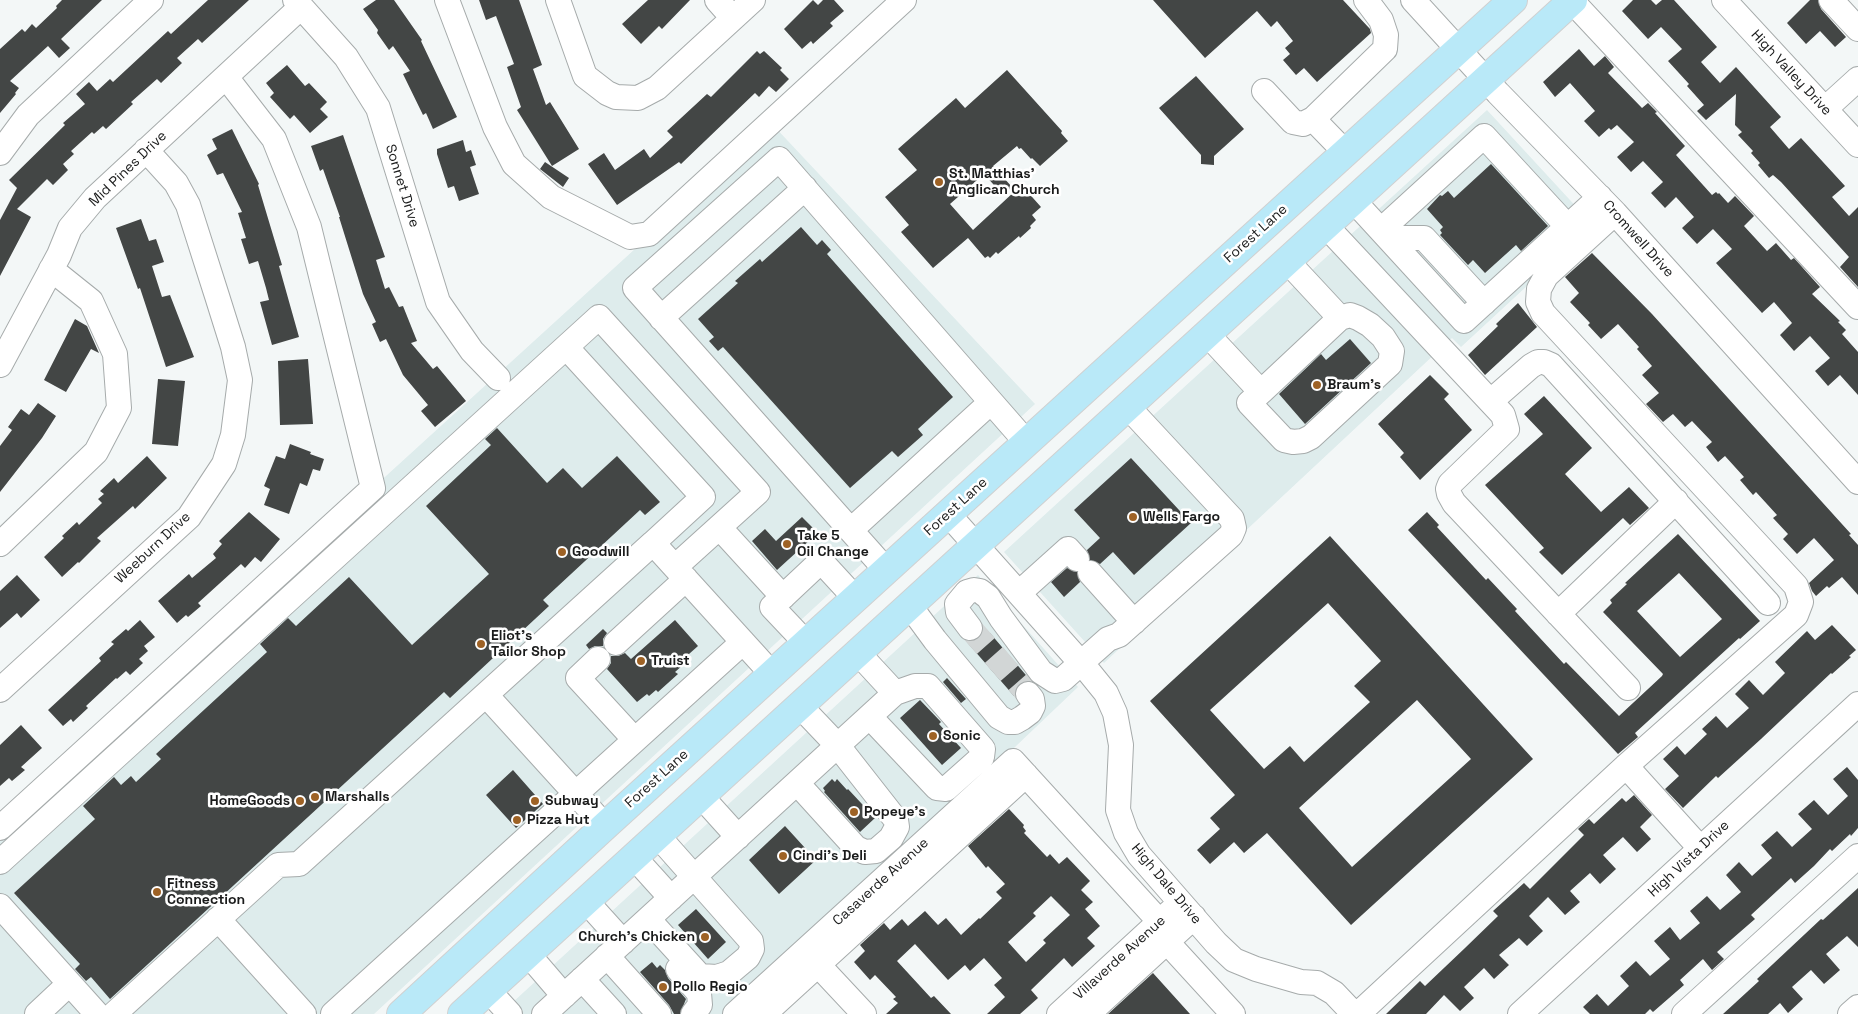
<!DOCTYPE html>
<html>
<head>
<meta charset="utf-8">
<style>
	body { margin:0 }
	canvas { display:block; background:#f3f7f7 }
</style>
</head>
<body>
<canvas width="1858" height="1014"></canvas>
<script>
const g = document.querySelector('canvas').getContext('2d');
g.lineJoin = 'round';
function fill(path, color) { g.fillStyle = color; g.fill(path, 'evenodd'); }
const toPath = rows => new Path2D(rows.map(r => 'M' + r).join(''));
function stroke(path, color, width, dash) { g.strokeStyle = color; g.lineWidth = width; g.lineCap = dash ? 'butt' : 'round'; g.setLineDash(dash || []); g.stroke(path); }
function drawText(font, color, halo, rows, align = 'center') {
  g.font = font + ' "Space Grotesk",sans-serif'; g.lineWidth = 5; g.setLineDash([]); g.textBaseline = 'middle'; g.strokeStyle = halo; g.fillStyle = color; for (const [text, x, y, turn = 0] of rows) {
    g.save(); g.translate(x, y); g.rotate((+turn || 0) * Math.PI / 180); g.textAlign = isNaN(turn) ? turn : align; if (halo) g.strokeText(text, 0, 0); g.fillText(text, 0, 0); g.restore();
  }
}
const built = toPath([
	[1487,110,1593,225,1461,347,1452,338,1104,663,1004,552],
	[772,124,1035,404,374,1014,0,1014,0,828],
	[978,575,1078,687,1015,747,723,1014,500,1014]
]);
const building = toPath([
	[62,0,102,0,61,39,70,48,59,58,48,46,10,81,19,88,15,93,16,94,0,113,0,49,22,29,25,32,32,24,36,28,57,8,56,6],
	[208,0,249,0,202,43,198,39,177,58,182,63,161,83,157,79,131,102,133,104,106,129,103,126,94,134,92,132,71,151,74,154,63,164,68,170,53,185,47,179,17,209,31,217,0,276,0,220,17,188,9,180,65,125,63,123,85,104,76,94,89,82,97,91,110,79,113,82,168,31,171,34],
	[376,0,394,0,422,40,421,41,457,117,433,129,426,113,423,115,403,74,410,71,393,46,389,50,377,33,378,30,363,9],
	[479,0,519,0,542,65,533,69,546,105,550,102,579,149,552,166,517,110,521,107,507,67,514,64,496,16,486,20],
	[648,0,690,0,662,29,659,26,641,44,622,24],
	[813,0,818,5,823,0,834,0,844,11,830,23,833,26,813,44,811,41,802,49,784,29],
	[1153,0,1343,0,1370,29,1371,33,1317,82,1304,68,1296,75,1283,60,1290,54,1285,48,1293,41,1277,21,1271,27,1257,11,1205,58],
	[1633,0,1651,0,1656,5,1662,0,1674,0,1717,47,1701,62,1720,83,1736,67,1781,117,1770,127,1789,149,1801,138,1845,186,1832,197,1849,216,1858,207,1858,287,1840,267,1849,257,1781,182,1773,175,1769,178,1758,165,1760,163,1751,153,1753,151,1738,135,1742,132,1735,125,1736,94,1706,120,1697,111,1704,105,1687,86,1689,84,1668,61,1682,49,1661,27,1648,39,1622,11],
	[1810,0,1818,0,1821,9,1846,37,1835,47,1820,31,1806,44,1787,23],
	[1579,49,1594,66,1605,56,1614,67,1608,73,1642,108,1648,103,1657,112,1655,113,1685,146,1676,155,1712,195,1716,192,1718,194,1719,193,1728,203,1735,196,1754,216,1744,226,1767,251,1776,243,1791,260,1794,258,1820,287,1812,294,1840,321,1838,322,1846,330,1842,334,1858,352,1858,395,1840,375,1828,386,1815,371,1830,358,1810,336,1794,351,1780,335,1792,323,1774,302,1762,313,1716,263,1732,249,1713,229,1697,244,1682,228,1694,217,1676,197,1665,208,1651,193,1663,182,1643,161,1631,172,1617,157,1634,142,1617,125,1611,130,1609,128,1599,137,1584,121,1595,111,1570,83,1555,97,1543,82],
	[757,51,760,54,764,51,782,68,780,70,789,79,776,92,769,86,759,97,755,93,681,164,679,162,617,205,588,164,604,153,615,170,644,149,650,158,673,137,667,131,707,94,711,97],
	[287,65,305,86,309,83,327,102,320,109,328,117,310,133,294,115,290,119,270,97,274,93,266,83],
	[1007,70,1062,131,1061,133,1068,141,1040,166,1032,158,1031,159,1021,148,1019,149,1017,146,993,166,1012,187,1003,195,984,174,950,204,973,230,1015,191,1019,195,1025,189,1041,207,1032,215,1036,220,1030,226,1031,228,1020,238,1019,236,998,254,996,252,990,258,988,256,985,258,968,238,933,268,901,232,909,225,885,197,917,170,898,149,956,98,965,108],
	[1196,76,1244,129,1214,156,1214,165,1201,164,1201,155,1159,108],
	[232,129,259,184,258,185,282,265,279,266,299,337,272,345,260,302,269,300,266,288,258,261,249,264,241,239,246,238,238,213,242,212,223,173,217,175,207,155,217,149,212,139],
	[343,135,385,257,376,260,385,289,389,287,399,307,403,306,417,341,411,343,433,369,437,366,466,401,435,427,421,411,428,405,403,375,386,339,380,342,372,324,376,322,363,294,339,217,340,217,323,169,320,171,311,146],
	[463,140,466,152,471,150,476,165,470,167,479,194,459,201,454,186,448,188,437,154,437,149],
	[545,162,569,178,563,187,540,169],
	[1491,164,1548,226,1521,251,1516,245,1485,273,1473,260,1468,265,1440,235,1442,233,1440,230,1443,227,1427,209,1440,195,1442,196,1448,191,1454,198],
	[141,219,149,241,156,239,164,262,152,266,162,297,170,295,194,357,166,367,140,288,138,289,116,228],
	[801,227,817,245,822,240,831,250,827,254,953,397,918,429,923,435,898,457,892,451,850,488,723,347,718,351,709,341,714,337,698,319,738,283,735,281,760,259,762,262],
	[1592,253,1652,314,1851,534,1849,535,1858,545,1858,595,1842,577,1829,588,1827,586,1816,596,1812,591,1809,583,1834,560,1814,538,1797,554,1783,539,1788,534,1773,518,1777,515,1756,492,1753,495,1740,480,1744,477,1725,456,1718,462,1706,447,1712,442,1692,421,1685,427,1673,414,1663,422,1646,404,1659,393,1642,375,1652,366,1637,349,1639,347,1618,324,1601,339,1588,325,1590,323,1570,302,1579,293,1565,277],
	[1518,303,1537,327,1485,375,1468,355,1498,326,1496,324],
	[75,319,87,326,99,353,91,349,66,392,44,380],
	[1350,339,1371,363,1305,424,1279,394,1321,354,1326,360],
	[308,359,313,424,280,425,278,361],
	[1430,375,1449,394,1444,399,1472,430,1420,480,1400,457,1404,453,1378,424],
	[158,379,185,381,178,446,152,444],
	[1544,396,1592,448,1565,474,1601,512,1629,487,1649,508,1630,525,1623,518,1562,575,1539,552,1544,548,1485,485,1543,434,1524,414],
	[38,403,56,416,42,438,0,492,0,446,12,430,8,427,21,409,29,415],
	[497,428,547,483,563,468,582,488,617,456,660,502,645,515,640,510,543,600,549,606,450,698,444,692,110,999,91,977,86,981,75,969,80,964,14,893,95,819,83,806,114,777,121,785,131,776,136,782,161,759,156,754,267,652,260,644,288,618,296,626,349,577,412,645,489,574,426,506,491,445,485,439],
	[290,444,311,452,310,454,324,459,320,471,313,469,307,486,300,483,289,514,264,505,270,489,264,486,276,456,285,459],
	[147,456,167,478,135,509,133,506,97,538,101,541,79,563,78,562,62,577,44,557,64,538,62,536,77,522,79,525,102,503,98,499,104,494,100,491,114,478,118,483],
	[1131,458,1191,523,1134,575,1113,552,1100,564,1090,560,1087,550,1100,538,1074,510],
	[249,512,280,539,261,562,255,557,245,568,241,564,198,603,201,606,188,617,186,615,177,623,158,601,189,574,192,578,216,558,213,554,222,544,219,541],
	[1427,512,1439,525,1437,527,1486,580,1488,578,1517,609,1515,611,1564,664,1566,662,1619,716,1662,676,1663,674,1603,612,1612,603,1610,600,1627,584,1625,583,1678,534,1760,621,1740,639,1739,638,1635,733,1638,737,1618,754,1408,530],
	[1679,573,1722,619,1680,657,1637,611],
	[802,517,814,529,807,535,811,539,777,570,752,541,765,529,776,541],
	[1330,536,1533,759,1351,925,1267,833,1244,853,1234,842,1210,864,1197,850,1220,829,1210,818,1235,795,1150,701],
	[1328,603,1381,661,1354,686,1370,702,1304,762,1290,746,1264,769,1210,710],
	[1417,700,1471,759,1352,867,1299,808],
	[1067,568,1077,572,1080,582,1064,597,1051,582],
	[17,575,40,600,21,618,17,613,0,628,0,591],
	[140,620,155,637,144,646,148,651,139,659,143,663,130,675,126,671,117,679,116,678,86,706,88,708,73,722,71,719,63,726,48,710,101,661,99,658,114,644,111,642,126,629,128,631],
	[675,620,698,646,680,662,683,665,675,672,678,674,658,692,656,690,649,696,647,694,637,702,607,669,611,663,611,656,618,656,625,653,631,659],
	[1832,625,1856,650,1849,656,1851,657,1832,674,1831,673,1761,739,1718,778,1716,776,1683,808,1665,789,1679,776,1663,759,1677,746,1685,755,1707,734,1702,729,1716,716,1727,728,1749,708,1735,694,1749,680,1763,695,1785,673,1775,662,1807,631,1815,640],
	[603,629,607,633,603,639,603,646,595,646,589,649,586,645],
	[983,629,988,635,990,633,1031,681,1025,681,1019,684,1015,689,1014,696,966,641,972,642,978,639,982,634],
	[947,678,966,699,961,703,943,682],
	[920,700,941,722,939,724,961,748,942,765,900,718],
	[21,725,42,748,21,767,25,770,12,781,9,778,0,786,0,745],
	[1847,767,1858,780,1858,828,1851,836,1850,834,1832,851,1830,849,1814,866,1795,883,1791,878,1751,915,1755,919,1717,952,1724,959,1712,970,1703,959,1680,980,1684,985,1653,1012,1650,1009,1645,1014,1590,1014,1583,1007,1597,994,1608,1006,1629,986,1620,976,1636,961,1650,976,1670,959,1654,941,1670,927,1680,940,1700,923,1690,911,1707,896,1720,910,1741,892,1726,875,1739,862,1752,876,1772,858,1761,845,1777,831,1792,847,1812,829,1798,814,1814,800,1828,815,1848,796,1833,779],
	[513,770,543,804,516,828,486,795],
	[832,779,835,782,837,779,847,790,848,789,875,818,860,832,824,792,825,791,823,788],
	[1634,795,1652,815,1640,827,1651,839,1637,852,1623,837,1603,855,1616,869,1600,884,1590,873,1570,891,1580,902,1565,915,1548,897,1529,916,1543,931,1527,946,1519,938,1499,955,1509,965,1494,979,1484,968,1464,987,1474,998,1460,1011,1444,995,1426,1014,1386,1014,1420,981,1425,986,1465,948,1498,916,1493,911,1524,883,1530,889,1584,835,1578,829,1589,819,1594,824,1622,798,1626,802],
	[1009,809,1024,825,1023,827,1026,831,1024,833,1047,857,1050,854,1059,864,1067,857,1090,881,1081,890,1093,902,1085,909,1100,926,1087,938,1095,946,1072,967,1064,958,1031,990,1038,998,1020,1014,987,1014,1005,997,994,985,1002,978,984,958,970,971,965,965,948,980,915,944,897,961,931,998,934,996,951,1014,886,1014,898,1003,893,999,896,997,875,975,870,980,854,962,865,951,860,945,884,923,890,930,902,919,908,926,925,911,938,925,946,918,961,935,979,918,980,919,1002,898,996,892,1005,884,988,866,986,868,968,846],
	[1051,896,1070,915,1043,940,1046,943,1026,962,1008,942,1036,916,1033,913],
	[785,826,816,860,779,894,749,860],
	[1858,888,1858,947,1847,936,1826,954,1840,970,1824,984,1811,970,1792,987,1803,999,1788,1013,1780,1003,1768,1014,1723,1014,1759,981,1757,979,1821,919,1823,920],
	[696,909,726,942,708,959,678,925],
	[652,962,657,968,660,965,665,970,668,978,686,999,680,1014,674,1014,669,1005,640,972],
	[1153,973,1190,1014,1108,1014]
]);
const minorTunnel = toPath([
	[970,628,1028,694]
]);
const minor = toPath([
	[295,0,346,57,378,108,438,302,472,351,498,378],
	[447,0,495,127,514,164,551,197,630,237,649,234,904,0],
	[558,0,585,76,607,93,616,97,638,98,657,88,753,0],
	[717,0,733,18],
	[1413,0,1498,93,1615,213,1858,482],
	[1724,0,1858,145],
	[1831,0,1858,29],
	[1572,1,1858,307],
	[1264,91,1293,122,1303,124,1313,119],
	[1825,109,1858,79],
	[0,153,28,115,151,0],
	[1346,153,1313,119,1385,49,1386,35,1381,20,1366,0],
	[1354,201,1464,321,1600,197],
	[1326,226,1503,415,1507,429,1450,484,1448,489,1449,494,1454,503,1628,688],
	[1381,230,1484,136,1567,226],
	[1389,238,1424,238,1484,303],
	[661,318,805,188],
	[1207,334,1261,392,1340,318,1287,261],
	[566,347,703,497,653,543,772,674],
	[0,365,59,255,70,228,95,198,301,7],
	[1261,392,1249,403,1284,440,1293,442,1303,441,1311,437,1390,364,1392,351,1383,337,1370,325,1358,318,1350,315,1340,318],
	[1491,401,1531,366,1538,362,1544,362,1551,365,1768,603],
	[948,514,1089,672,1106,693,1115,713,1121,745,1118,810,1126,833,1139,855,1216,943,1234,960,1256,969,1301,982,1317,983,1334,993,1354,1014],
	[719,527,783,597],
	[851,530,991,402],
	[0,544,96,452,119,408,115,354,91,301,51,269],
	[886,570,635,288,779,159,1027,443],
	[1090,573,1134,622],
	[1019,593,1068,549,1077,559],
	[910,606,935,640,999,717,1008,722,1015,722,1022,718,1030,712,1033,706,1032,699,1028,694],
	[1558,614,1676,501],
	[970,628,958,612,957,604,967,592,974,590,980,591,988,597,1001,618,1041,672,1055,681,1063,679,1108,639,1119,635,1231,535,1234,528,1232,519,1128,407],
	[616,643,686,579],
	[806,643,772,607,821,561,855,598],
	[598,659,578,678,635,740],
	[0,690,189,517,224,464,233,435,240,380,233,347,217,296,188,205,176,183,146,150],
	[486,695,605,826],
	[870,717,937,788,946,789,982,757,983,749,928,686,915,686,895,693],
	[1626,766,1700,848],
	[797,783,856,848,865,852,876,851,891,838,897,827,896,820,838,746,800,706],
	[701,796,738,837],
	[0,828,373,488,309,227,274,139,226,77],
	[634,857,671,898],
	[0,862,599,317,758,492,675,567],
	[586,901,623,942],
	[0,906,97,1014],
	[218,919,304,1014],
	[648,919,700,976,717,977,729,973,748,957,752,949,751,941,658,836],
	[1167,942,1233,1014],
	[807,953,864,1014],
	[528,954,564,996],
	[607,956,659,1014],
	[678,969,699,993,700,1005,693,1014],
	[582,979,614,1014],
	[488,990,510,1014],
	[37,1014,69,984],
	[114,1014,278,865,299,864,653,543],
	[333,1014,743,642],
	[544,1014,895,693,858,653],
	[735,1014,1013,761,1160,922],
	[764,1014,1026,775],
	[1059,1014,1170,912],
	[1088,1014,1194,917],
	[1358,1014,1626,766,1796,615,1801,602,1796,586,1543,313,1538,302,1539,289,1546,276,1615,213],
	[1520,1014,1858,704],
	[1684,1014,1858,856],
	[1850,1014,1858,1007]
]);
const major = toPath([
	[401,1014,605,826,1513,0],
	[462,1014,1573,0]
]);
const markers = [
	[939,182,5,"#9e6225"],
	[1317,385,5,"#9e6225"],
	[1133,517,5,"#9e6225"],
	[787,544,5,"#9e6225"],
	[562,552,5,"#9e6225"],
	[481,644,5,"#9e6225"],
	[641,661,5,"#9e6225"],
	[933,736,5,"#9e6225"],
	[315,797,5,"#9e6225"],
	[300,801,5,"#9e6225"],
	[535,801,5,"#9e6225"],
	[854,812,5,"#9e6225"],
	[517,820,5,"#9e6225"],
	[783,856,5,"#9e6225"],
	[157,892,5,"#9e6225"],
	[705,937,5,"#9e6225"],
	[663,987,5,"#9e6225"]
];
const streetNames = [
	["High Valley Drive",1791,73,47],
	["Mid Pines Drive",128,169,-44],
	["Sonnet Drive",402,186,73],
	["Forest Lane",1256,234,-42],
	["Cromwell Drive",1638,239,48],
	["Forest Lane",956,507,-42],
	["Weeburn Drive",153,548,-43],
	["Forest Lane",657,779,-42],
	["High Vista Drive",1689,859,-43],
	["Casaverde Avenue",881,882,-42],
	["High Dale Drive",1166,884,50],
	["Villaverde Avenue",1120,958,-42]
];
const poiNames = [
	["St. Matthias'",949,174],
	["Anglican Church",949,190],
	["Braum's",1327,385],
	["Wells Fargo",1143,517],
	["Take 5",797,536],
	["Oil Change",797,552],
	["Goodwill",572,552],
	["Eliot's",491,636],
	["Tailor Shop",491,652],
	["Truist",651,661],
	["Sonic",943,736],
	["Marshalls",325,797],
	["HomeGoods",290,801,"right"],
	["Subway",545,801],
	["Popeye's",864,812],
	["Pizza Hut",527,820],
	["Cindi's Deli",793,856],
	["Fitness",167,884],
	["Connection",167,900],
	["Church's Chicken",695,937,"right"],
	["Pollo Regio",673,987]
];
fill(built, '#deecec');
fill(building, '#434645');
stroke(minorTunnel, '#d2d6d6', 24, [24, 12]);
stroke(minor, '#a6abab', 26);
stroke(major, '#d1d1d1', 30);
stroke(minor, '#fff', 24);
stroke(major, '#b9e9f8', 28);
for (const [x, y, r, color] of markers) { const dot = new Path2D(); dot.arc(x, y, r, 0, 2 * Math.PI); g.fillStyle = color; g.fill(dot); stroke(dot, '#fff', 2); }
drawText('14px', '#1a1b1b', '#fff', streetNames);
drawText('bold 14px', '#1a1b1b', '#fff', poiNames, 'left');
</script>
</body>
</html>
